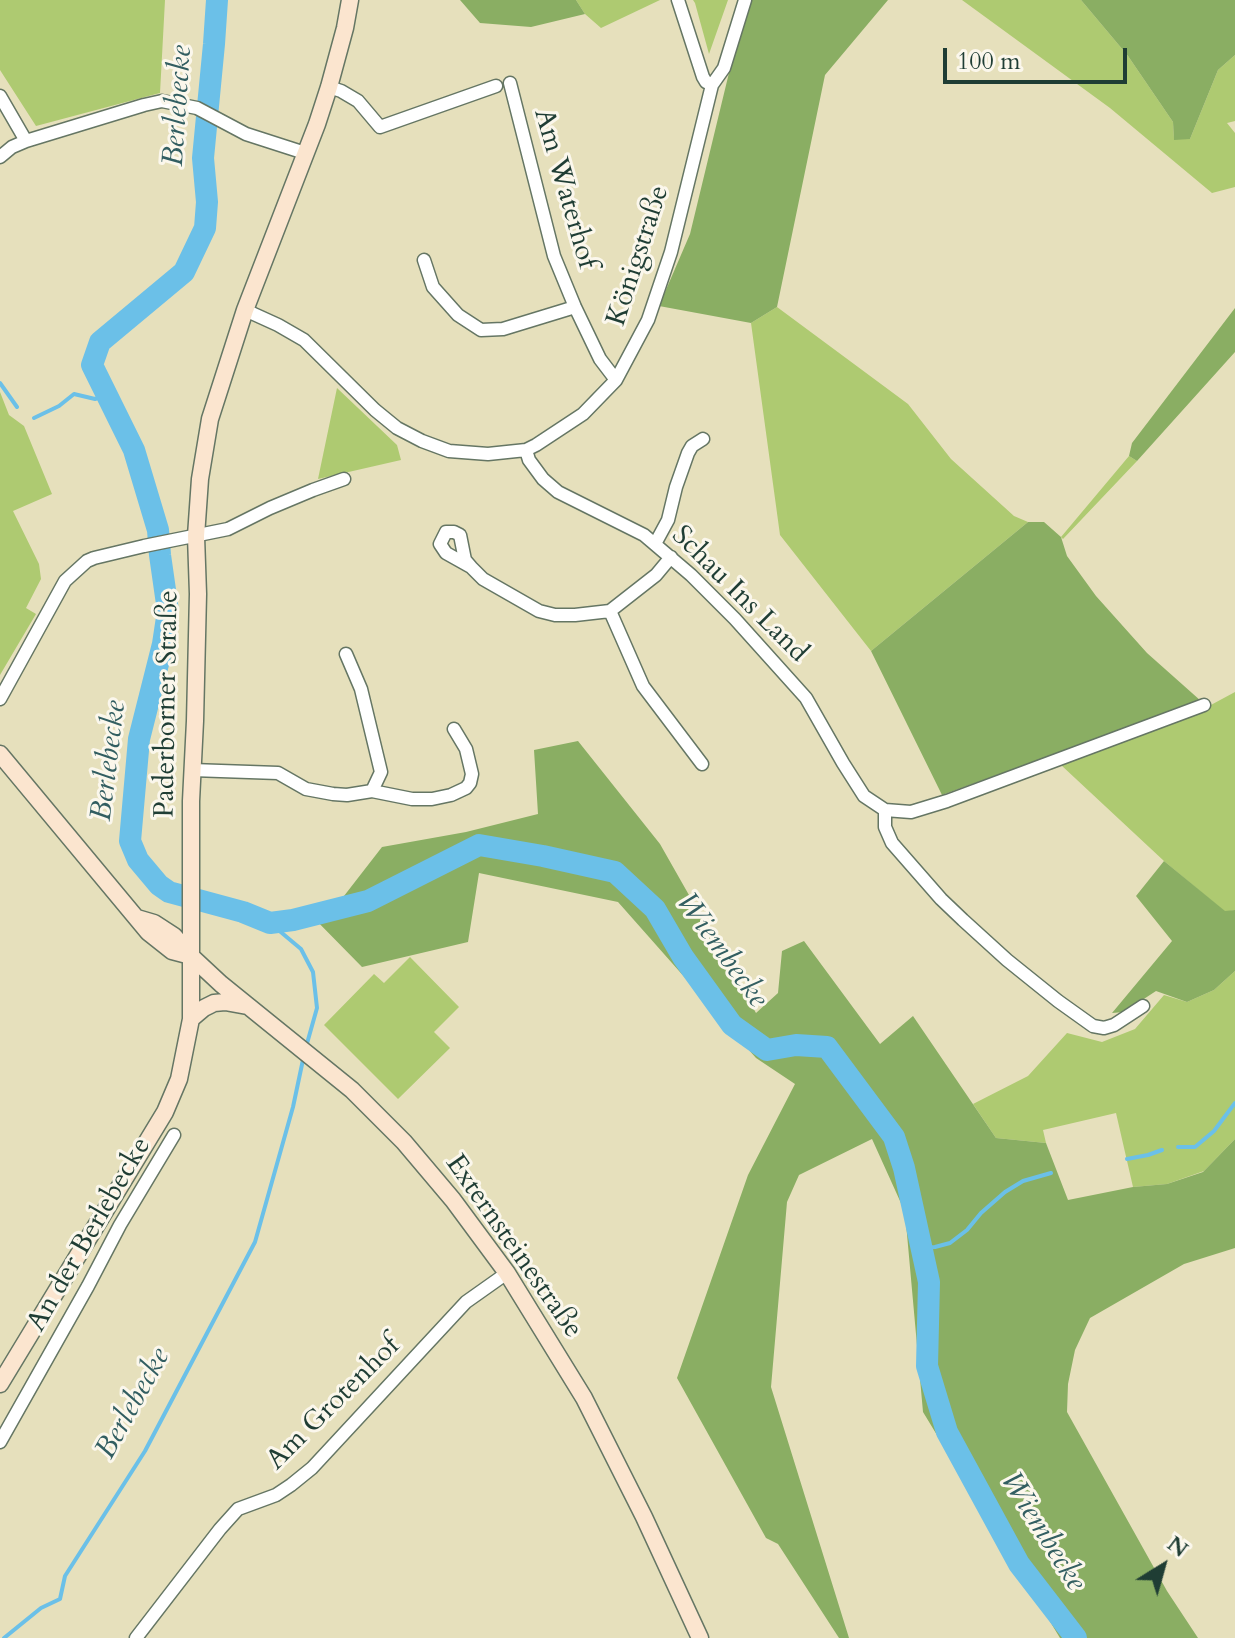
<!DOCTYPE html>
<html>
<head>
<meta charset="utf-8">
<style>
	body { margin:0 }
	#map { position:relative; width:1235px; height:1638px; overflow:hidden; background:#e6e0bc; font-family:Cardo,serif }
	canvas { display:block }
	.north { position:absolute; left:1123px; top:1526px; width:80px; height:80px; -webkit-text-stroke:6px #fbf7ec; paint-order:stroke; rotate:37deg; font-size:22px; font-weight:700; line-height:32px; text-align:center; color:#1f3d34 }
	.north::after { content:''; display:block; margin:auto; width:28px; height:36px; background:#1f3d34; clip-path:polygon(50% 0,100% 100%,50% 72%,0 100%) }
	.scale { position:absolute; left:943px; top:48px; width:184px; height:36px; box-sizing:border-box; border:4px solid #1f3d34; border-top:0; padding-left:10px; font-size:24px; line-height:28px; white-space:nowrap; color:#1f3d34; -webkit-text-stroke:6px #fbf7ec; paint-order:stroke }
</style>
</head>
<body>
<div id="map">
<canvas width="1235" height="1638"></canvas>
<div class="north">N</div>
<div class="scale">100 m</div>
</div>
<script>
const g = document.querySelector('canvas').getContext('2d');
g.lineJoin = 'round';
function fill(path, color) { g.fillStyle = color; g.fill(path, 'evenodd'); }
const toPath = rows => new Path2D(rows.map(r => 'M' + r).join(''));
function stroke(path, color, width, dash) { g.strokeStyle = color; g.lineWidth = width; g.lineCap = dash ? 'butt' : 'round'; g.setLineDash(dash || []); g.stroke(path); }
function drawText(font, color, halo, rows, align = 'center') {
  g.font = font + ' Cardo,serif'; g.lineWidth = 6; g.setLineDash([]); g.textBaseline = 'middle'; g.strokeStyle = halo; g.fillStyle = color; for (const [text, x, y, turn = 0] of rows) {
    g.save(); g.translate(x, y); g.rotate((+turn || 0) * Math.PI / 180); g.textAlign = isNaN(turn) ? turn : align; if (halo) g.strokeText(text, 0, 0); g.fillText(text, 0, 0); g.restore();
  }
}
const green = toPath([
	[0,0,165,0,160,93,36,126,0,70],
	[576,0,660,0,601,28,585,14],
	[693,0,728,0,709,54,695,3],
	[962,0,1081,0,1128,56,1173,122,1174,139,1190,139,1218,70,1235,55,1235,121,1227,123,1235,133,1235,187,1212,193,1110,108],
	[777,307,908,404,951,459,1014,516,1028,522,871,651,780,535,751,323],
	[337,388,397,445,401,460,318,479],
	[0,392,9,415,24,426,52,494,13,511,39,564,41,579,26,608,36,614,0,675],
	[1129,456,1137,461,1063,539,1061,537],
	[1235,692,1235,910,1225,912,1164,861,1061,765,1196,713],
	[410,957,459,1007,434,1032,450,1048,398,1099,324,1025,374,974,384,983],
	[1235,971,1235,1139,1204,1171,1167,1184,1133,1187,1116,1113,1043,1130,1046,1143,996,1138,973,1104,1028,1076,1067,1033,1102,1042,1135,1029,1164,995,1187,1002,1214,990]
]);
const forest = toPath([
	[460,0,576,0,585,14,531,27,480,23],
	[750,0,888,0,825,75,777,307,751,323,659,306,690,234,735,48],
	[1081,0,1235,0,1235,55,1218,70,1190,139,1174,140,1173,122,1128,56],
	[1235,308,1235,352,1137,461,1129,456,1132,443],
	[1028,522,1044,522,1061,537,1067,556,1096,596,1147,653,1201,701,942,795,871,651],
	[578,741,660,844,756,1013,778,993,782,951,804,941,880,1044,913,1016,996,1138,1046,1143,1068,1200,1133,1187,1167,1184,1203,1172,1235,1139,1235,1248,1184,1264,1090,1318,1075,1350,1068,1384,1067,1412,1167,1591,1198,1638,1060,1638,923,1412,905,1212,872,1139,799,1175,787,1202,771,1387,849,1638,839,1638,778,1544,766,1538,677,1378,748,1175,795,1084,756,1058,618,902,479,873,468,942,362,967,306,910,337,905,382,847,466,832,538,814,534,750],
	[1164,861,1225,911,1235,910,1235,971,1214,990,1187,1002,1156,991,1124,1012,1112,1013,1172,941,1136,896]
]);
const stream = toPath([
	[0,383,17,407],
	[34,418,59,406,74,394,95,399,107,395],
	[270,923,301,949,313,972,317,1008,306,1047],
	[1178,1147,1195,1147,1214,1131,1235,1103],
	[1127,1159,1148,1155,1162,1150],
	[921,1248,935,1247,950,1243,967,1230,981,1213,1005,1192,1023,1181,1051,1173],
	[4,1638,41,1608,60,1599,65,1576,145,1451,255,1242,293,1107,304,1055]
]);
const river = toPath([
	[217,0,214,44,203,158,207,202,205,228,184,272,100,342,92,365,134,450,158,530,160,555,168,611,163,644,139,739,130,841,138,860,159,885,169,892,243,912,270,923,293,920,368,901,479,845,543,856,615,872,655,909,683,957,732,1025,767,1050,796,1045,827,1047,894,1137,904,1168,929,1282,927,1366,947,1432,1019,1564,1076,1638]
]);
const street = toPath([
	[678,0,703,77,706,82,712,85],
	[510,83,554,256,575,307,600,359,616,380],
	[329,87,341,91,358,101,380,127,496,86],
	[0,96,26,141],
	[0,157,12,147,26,141,144,105,162,101,197,108,246,134,305,153],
	[424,260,433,287,458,315,481,330,503,329,575,307],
	[245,310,278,325,304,340,375,410,397,428,422,441,449,451,488,454,526,450,536,445,583,414,616,380,648,320,671,252,712,85,724,68,745,0],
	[526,450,529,460,543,479,558,492,644,535,691,575,735,619,806,698,843,763,864,796,885,810,885,827,892,843,941,899,963,920,1007,960,1058,1001,1093,1026,1104,1028,1114,1025,1143,1006],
	[655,544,668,520,676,487,688,453,692,446,703,439],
	[671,557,656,575,610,611,643,686,702,764],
	[471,567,465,560,460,535,454,532,446,532,440,544,446,553,471,567,483,579,539,611,555,615,575,615,610,611],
	[346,654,361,689,381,772,372,791],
	[0,699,65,581,87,561,94,558,144,546,228,529,270,508,313,490,344,479],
	[192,770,278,773,306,789,333,794,347,795,372,791,412,799,432,799,451,795,466,788,470,783,472,774,466,749,454,729],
	[885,810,911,812,947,801,1204,705],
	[0,1442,88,1286,120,1225,174,1135],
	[136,1638,220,1529,238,1509,276,1495,291,1485,312,1468,466,1302,507,1273]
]);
const secondary = toPath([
	[0,754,148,932,172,951,191,956],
	[137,918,154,923,174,936,192,957,221,984,352,1090,404,1142,453,1200,507,1273,584,1398,644,1517,700,1638],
	[191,1019,204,1008,214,1003,225,1002,247,1006],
	[0,1384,165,1112,179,1079,191,1019,191,801,195,721,198,594,196,536,200,479,210,419,245,310,317,124,329,87,345,28,350,0]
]);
const streetNames = [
	["Am Waterhof",564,189,74],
	["Königstraße",639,256,-72],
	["Schau Ins Land",739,595,45],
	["Paderborner Straße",168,704,-89],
	["An der Berlebecke",90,1235,-60],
	["Externsteinestraße",513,1247,55],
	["Am Grotenhof",334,1404,-45]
];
const waterNames = [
	["Berlebecke",179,106,-86],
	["Berlebecke",110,761,-83],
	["Wiembecke",721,951,54],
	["Berlebecke",134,1404,-61],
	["Wiembecke",1042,1532,58]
];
fill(green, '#aeca71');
fill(forest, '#8aae63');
stroke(stream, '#6bc0e8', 4);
stroke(river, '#6bc0e8', 22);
stroke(street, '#657664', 15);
stroke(secondary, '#657664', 19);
stroke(street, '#fff', 12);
stroke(secondary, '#fbe5cf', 16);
drawText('28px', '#1f3d34', '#fbf7ec', streetNames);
drawText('italic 30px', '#325e61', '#fbf7ec', waterNames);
</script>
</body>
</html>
